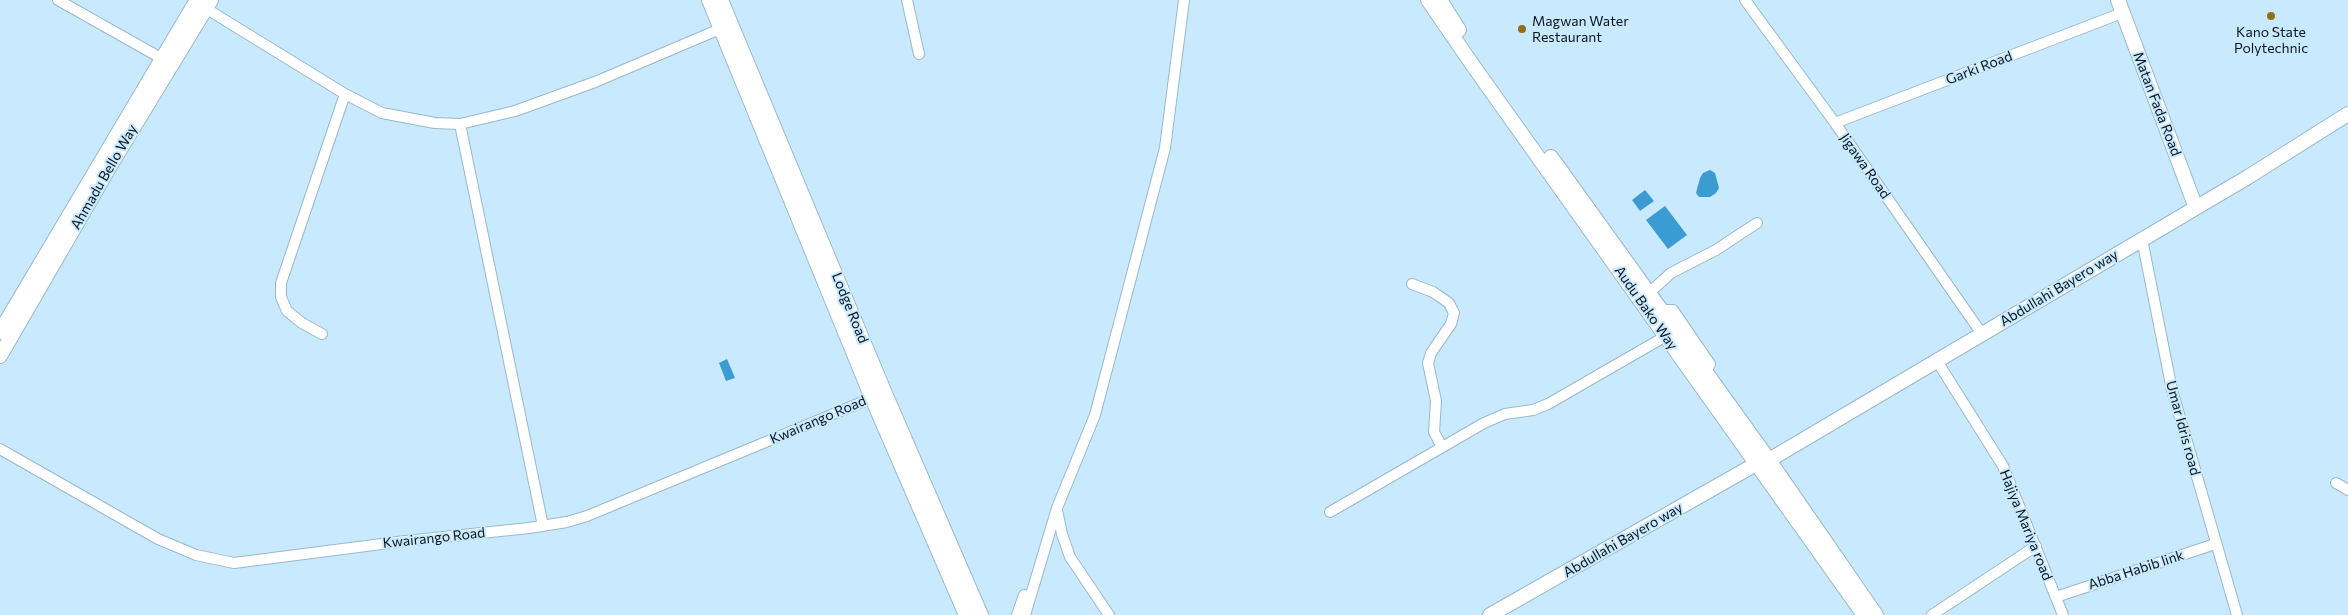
<!DOCTYPE html>
<html>
<head>
<meta charset="utf-8">
<style>
	body { margin:0 }
	canvas { display:block; background:#c9e9fe }
</style>
</head>
<body>
<canvas width="2348" height="615"></canvas>
<script>
const g = document.querySelector('canvas').getContext('2d');
g.lineJoin = 'round';
function fill(path, color) { g.fillStyle = color; g.fill(path, 'evenodd'); }
const toPath = rows => new Path2D(rows.map(r => 'M' + r).join(''));
function stroke(path, color, width, dash) { g.strokeStyle = color; g.lineWidth = width; g.lineCap = dash ? 'butt' : 'round'; g.setLineDash(dash || []); g.stroke(path); }
function drawText(font, color, halo, rows, align = 'center') {
  g.font = font + ' Commissioner,sans-serif'; g.lineWidth = 4; g.setLineDash([]); g.textBaseline = 'middle'; g.strokeStyle = halo; g.fillStyle = color; for (const [text, x, y, turn = 0] of rows) {
    g.save(); g.translate(x, y); g.rotate((+turn || 0) * Math.PI / 180); g.textAlign = isNaN(turn) ? turn : align; if (halo) g.strokeText(text, 0, 0); g.fillText(text, 0, 0); g.restore();
  }
}
const water = toPath([
	[1710,170,1715,173,1719,188,1716,193,1710,197,1699,197,1696,193,1700,178,1703,173],
	[1645,190,1654,201,1640,211,1632,200],
	[1665,206,1687,235,1668,249,1646,220],
	[727,359,735,378,726,381,719,363]
]);
const street = toPath([
	[58,0,168,62],
	[907,0,919,54],
	[1745,0,1835,123,1982,334],
	[202,6,345,94,382,113,435,123,460,124,515,111,595,82,720,29],
	[1835,123,2122,13],
	[460,124,543,526],
	[2142,239,2172,390,2237,615],
	[1412,284,1433,292,1449,303,1454,313,1451,324,1431,353,1428,363,1436,401,1434,432,1442,447],
	[1649,293,1671,273,1716,250,1757,223],
	[1661,310,1673,310,1710,364,1706,372],
	[322,334,302,323,287,311,281,297,281,283,345,94],
	[1937,361,2003,466,2063,615],
	[0,449,158,539,196,555,234,563,405,541,529,528,567,522,587,516,872,398],
	[2336,483,2348,490],
	[1057,510,1062,534,1070,557,1109,615],
	[1330,512,1484,423,1505,414,1533,410,1548,404,1666,336],
	[2056,597,2215,544],
	[1017,615,1024,595],
	[1025,615,1057,508,1095,415,1165,148,1184,0],
	[1932,615,2036,546]
]);
const secondary = toPath([
	[709,0,872,398,966,615],
	[721,0,884,391,981,615],
	[1428,0,1474,67,1864,615],
	[1440,0,1459,30],
	[2118,0,2196,208],
	[1551,157,1769,460,1876,615],
	[0,332,197,0],
	[0,356,110,166,211,0],
	[1769,460,2248,177,2348,114],
	[1490,615,1756,464]
]);
const markers = [
	[2271,16,5,"#906f15"],
	[1522,29,5,"#906f15"]
];
const poiNames = [
	["Magwan Water",1532,21],
	["Restaurant",1532,37],
	["Kano State",2271,32,"center"],
	["Polytechnic",2271,48,"center"]
];
const streetNames = [
	["Garki Road",1979,68,-21],
	["Matan Fada Road",2157,104,69],
	["Jigawa Road",1865,166,55],
	["Ahmadu Bello Way",104,177,-60],
	["Abdullahi Bayero way",2059,288,-31],
	["Lodge Road",850,308,68],
	["Audu Bako Way",1646,308,55],
	["Kwairango Road",818,420,-23],
	["Umar Idris road",2183,428,75],
	["Hajiya Mariya road",2026,525,68],
	["Kwairango Road",434,538,-6],
	["Abdullahi Bayero way",1623,540,-30],
	["Abba Habib link",2136,570,-18]
];
fill(water, '#3a9cd3');
stroke(street, '#9ab8cc', 12);
stroke(secondary, '#9ab8cc', 16);
stroke(street, '#fff', 10);
stroke(secondary, '#fff', 14);
for (const [x, y, r, color] of markers) { const dot = new Path2D(); dot.arc(x, y, r, 0, 2 * Math.PI); g.fillStyle = color; g.fill(dot); stroke(dot, '#c9e9fe', 2); }
drawText('14px', '#0a151c', '#c9e9fe', poiNames, 'left');
drawText('14px', '#0a151c', '#c9e9fe', streetNames);
</script>
</body>
</html>
